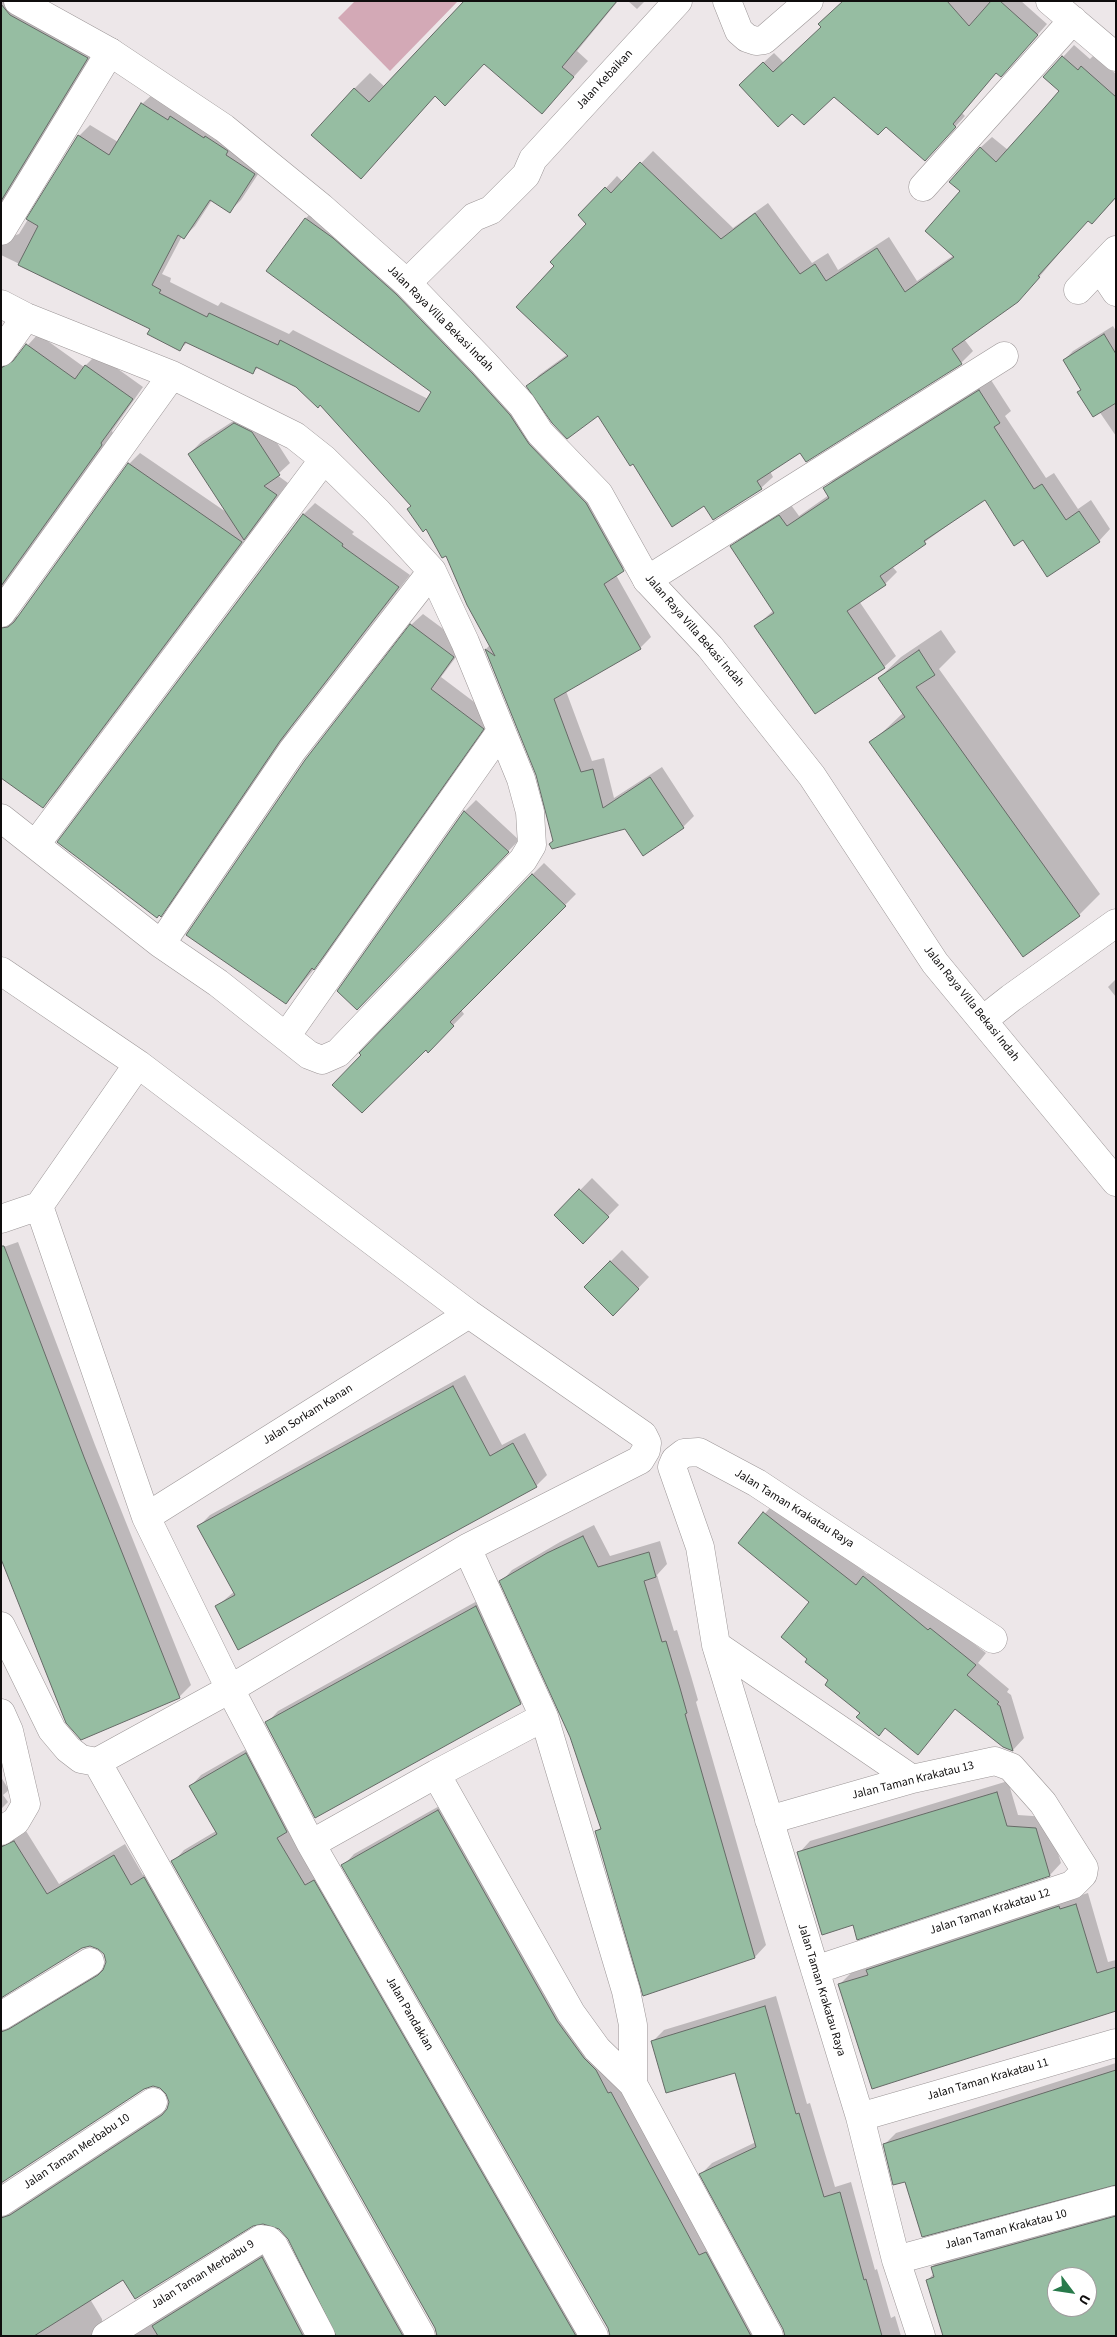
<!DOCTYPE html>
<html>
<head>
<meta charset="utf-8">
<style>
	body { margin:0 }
	#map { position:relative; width:1117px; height:2337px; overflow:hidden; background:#ede7e9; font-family:"Source Sans 3",sans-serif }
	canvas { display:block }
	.frame { position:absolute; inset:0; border:2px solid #0f0d0d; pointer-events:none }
	.north { position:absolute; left:1047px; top:2267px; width:50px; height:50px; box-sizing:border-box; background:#fff; border:1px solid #9f9e9e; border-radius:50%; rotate:121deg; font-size:14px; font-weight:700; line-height:20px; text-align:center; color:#0f0d0d }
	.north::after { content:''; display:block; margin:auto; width:18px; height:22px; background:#287a4b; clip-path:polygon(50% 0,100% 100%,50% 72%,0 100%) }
</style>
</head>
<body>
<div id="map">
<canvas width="1117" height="2337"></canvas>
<div class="frame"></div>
<div class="north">U</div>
</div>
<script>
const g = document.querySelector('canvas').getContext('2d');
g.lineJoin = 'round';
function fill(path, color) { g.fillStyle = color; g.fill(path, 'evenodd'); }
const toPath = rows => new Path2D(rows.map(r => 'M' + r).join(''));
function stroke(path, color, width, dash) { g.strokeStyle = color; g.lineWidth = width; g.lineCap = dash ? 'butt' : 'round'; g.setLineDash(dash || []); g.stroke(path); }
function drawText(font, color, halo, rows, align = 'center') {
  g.font = font + ' "Source Sans 3",sans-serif'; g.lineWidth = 5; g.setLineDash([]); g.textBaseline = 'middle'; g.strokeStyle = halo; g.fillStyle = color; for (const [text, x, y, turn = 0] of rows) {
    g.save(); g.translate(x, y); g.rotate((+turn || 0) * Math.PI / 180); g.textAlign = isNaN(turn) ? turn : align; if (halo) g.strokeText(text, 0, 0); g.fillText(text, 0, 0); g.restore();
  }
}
const green = toPath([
	[355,1,458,1,390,71,338,18]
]);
const shadow = toPath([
	[1,1,20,1,98,46,1,206],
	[465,1,618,1,577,51,588,61,542,112,485,63,436,95,361,178,354,89,370,73,385,87],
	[628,1,645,1,637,9],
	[844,1,1021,1,1047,24,1011,65,997,72,962,113,965,116,935,149,887,125,834,95,751,74,774,53,784,63,823,27],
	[1074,45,1090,59,1094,55,1116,74,1116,198,1104,211,1088,219,1030,288,964,339,973,351,961,363,801,451,770,471,773,477,761,488,704,504,633,463,599,414,528,386,539,375,568,354,556,266,588,224,606,188,617,176,623,182,653,151,733,228,768,203,812,263,828,253,838,270,889,237,917,281,954,255,961,191,980,148,992,137,1008,150,1061,91,1063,57],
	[154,93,266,162,241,200,230,211,212,200,195,226,184,237,182,236,162,274,171,278,170,282,218,306,221,302,289,334,293,330,428,399,432,392,306,218,317,207,407,283,634,559,616,575,651,637,640,648,566,691,592,761,604,758,614,798,662,767,694,816,683,827,625,827,554,840,538,775,486,649,490,645,446,555,412,506,320,404,297,386,259,367,253,372,188,342,180,349,152,328,1,255,1,231,13,236,19,234,79,136,90,125,118,142,142,104],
	[1113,326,1116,331,1116,436,1064,360,1073,351],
	[38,334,84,367,97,354,143,387,112,431,113,433,1,588,1,352,12,357,18,356],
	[991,380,1011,411,1005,416,1046,478,1054,473,1078,509,1091,500,1110,529,1099,541,1023,538,985,498,892,566,897,572,885,584,859,601,896,656,884,667,756,626,774,610,732,546,744,535,791,505,799,516,829,495,825,488,836,477],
	[247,412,263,421,290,463,277,475,288,483,54,795,43,806,1,776,1,613,12,618,19,616,129,464,140,453,229,514,189,454,201,442],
	[315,503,354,532,352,534,410,575,291,728,172,903,161,915,303,515],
	[423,614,465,645,441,677,494,717,325,956,286,1003,411,625],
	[941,630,956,652,939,669,1100,894,1079,915,871,743,903,713,879,678,901,657],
	[476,800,519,840,369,997,339,991,465,811],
	[544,863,576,894,461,1010,464,1014,428,1051,532,875],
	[1116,979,1116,997,1108,987],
	[592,1178,619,1205,583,1242,556,1215],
	[18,1242,95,1445,191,1685,179,1697,82,1738,1,1248],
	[622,1250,649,1277,625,1302,585,1287],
	[465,1375,502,1445,525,1433,547,1475,536,1486,216,1607,235,1591,199,1526,210,1515],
	[776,1501,867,1574,875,1566,986,1653,978,1663,1009,1689,1007,1692,1011,1695,1024,1738,1013,1750,1004,1746,956,1708,918,1753,886,1727,861,1713,809,1659,811,1602,739,1543],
	[594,1525,610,1556,660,1541,667,1564,657,1575,674,1631,677,1630,691,1676,698,1700,696,1702,766,1945,755,1957,644,1994,596,1832,602,1826,571,1736,501,1582,512,1570,560,1542],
	[488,1595,532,1692,520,1703,267,1723,278,1711],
	[257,1743,595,2336,438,2336,436,2328,173,1862,184,1850,216,1831,190,1787,201,1775],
	[1,1777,9,1790,3,1795,8,1802,1,1809],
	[1008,1781,1018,1815,1047,1817,1061,1863,1050,1875,858,1938,853,1924,799,1853,810,1841],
	[450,1800,595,2047,770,2336,611,2336,609,2328,343,1866,354,1854],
	[1,1831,14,1836,26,1831,59,1884,125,1844,143,1875,156,1867,421,2336,338,2336,289,2238,280,2228,271,2223,252,2225,124,2278,90,2299,102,2319,103,2333,107,2336,7,2336,1,2326,1,2202,22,2204,168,2108,170,2101,167,2093,160,2087,152,2085,144,2088,1,2182,1,2016,21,2019,105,1968,107,1961,105,1954,98,1947,89,1945,81,1947,1,1996],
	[1088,1893,1108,1962,1116,1960,1116,2010,839,1985,851,1973,870,1967,879,1958],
	[776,1996,807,2104,810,2103,835,2187,851,2182,875,2270,877,2269,891,2318,895,2316,901,2336,786,2336,784,2329,701,2174,712,2163,756,2142,736,2072,653,2041,664,2030],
	[1116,2063,1116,2184,905,2180,884,2145,896,2133],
	[1116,2209,1116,2336,928,2280,934,2273,932,2267,943,2256],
	[1057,2277,1087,2277,1087,2307,1057,2307],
	[273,2247,321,2336,132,2336]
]);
const building = toPath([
	[464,1,617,1,562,67,574,77,542,114,484,64,445,106,435,96,361,179,311,135,354,88,369,102,464,1],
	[843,1,947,1,969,26,991,1,1000,1,1038,35,1001,77,996,73,953,124,956,127,925,161,886,127,878,135,834,97,804,125,792,114,778,127,739,85,763,62,773,72,821,27,818,24,843,1],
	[1,4,10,15,88,58,1,201,1,4],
	[1062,56,1078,70,1081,66,1116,97,1116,197,1092,224,1088,221,1038,276,1040,277,1018,302,952,349,962,364,806,462,800,453,757,481,762,489,713,520,704,506,672,527,633,464,630,466,598,416,567,439,552,423,526,386,568,356,516,307,554,266,550,262,586,224,578,215,605,187,611,193,640,162,721,239,755,213,800,274,815,264,826,281,877,248,905,292,954,257,925,231,960,191,949,182,980,147,996,162,1039,114,1059,91,1043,77,1062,56],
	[141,103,168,120,170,116,204,138,205,136,228,151,226,155,255,174,230,213,210,200,184,239,178,235,152,285,161,290,159,293,207,317,209,313,278,345,280,340,419,412,431,392,266,271,305,218,333,238,396,294,473,374,510,415,529,444,586,503,624,571,604,584,641,649,554,699,581,772,593,769,603,808,650,777,684,828,643,856,625,829,552,849,549,844,553,841,536,775,485,649,495,656,467,605,446,556,442,558,426,529,423,532,407,509,411,506,320,405,318,408,296,387,256,367,253,374,185,342,180,351,147,334,150,329,18,265,38,226,26,219,78,135,109,155,141,103],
	[1104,334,1116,354,1116,403,1093,417,1077,392,1081,390,1063,360,1104,334],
	[26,344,75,379,85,365,133,399,101,443,102,445,1,586,1,368,13,361,26,344],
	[979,390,1000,423,994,427,1034,489,1042,484,1066,520,1079,511,1100,542,1047,577,1023,540,1014,546,985,500,924,541,926,544,880,576,886,585,847,611,885,668,815,714,754,626,774,613,730,546,779,515,787,526,829,498,823,488,979,390],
	[234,423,252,432,280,475,264,486,277,495,244,540,188,454,234,423],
	[128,463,242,542,43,808,1,778,1,628,8,627,14,622,128,463],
	[303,514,343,544,342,546,399,587,280,741,161,917,159,915,157,918,57,842,303,514],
	[410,624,454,657,431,689,484,729,314,970,312,968,286,1004,186,935,305,760,410,624],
	[919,650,935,675,916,687,1080,916,1023,957,869,742,905,717,878,678,919,650],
	[464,811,509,852,357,1010,337,991,464,811],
	[532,874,566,906,450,1022,454,1026,428,1053,426,1050,362,1113,332,1085,361,1055,359,1053,532,874],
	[579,1189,609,1217,583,1244,554,1215,579,1189],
	[1,1246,4,1246,84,1457,180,1698,81,1740,66,1723,1,1559,1,1246],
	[610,1261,639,1289,613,1316,584,1287,610,1261],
	[453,1386,490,1456,513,1443,537,1487,238,1650,215,1606,235,1595,197,1526,453,1386],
	[763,1512,856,1585,863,1576,928,1630,930,1628,976,1665,967,1675,999,1702,997,1704,1000,1706,1013,1751,1003,1747,955,1709,918,1755,885,1728,879,1736,856,1717,860,1713,825,1685,828,1680,805,1662,807,1659,781,1637,809,1602,738,1543,763,1512],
	[583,1536,598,1567,649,1552,656,1577,644,1581,662,1642,666,1641,680,1688,687,1713,685,1714,755,1958,643,1996,595,1831,601,1829,570,1737,499,1581,547,1553,583,1536],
	[476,1606,521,1704,315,1818,265,1722,476,1606],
	[246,1753,287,1832,277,1838,305,1885,314,1880,576,2336,437,2336,435,2328,171,1861,217,1834,189,1786,246,1753],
	[997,1792,1007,1826,1036,1828,1050,1876,857,1940,853,1925,822,1935,797,1852,997,1792],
	[438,1810,557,2021,584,2058,596,2070,608,2093,611,2092,699,2255,706,2252,751,2336,610,2336,608,2328,341,1865,438,1810],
	[14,1841,47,1894,114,1855,131,1885,144,1877,403,2336,336,2336,288,2239,279,2229,263,2224,253,2226,135,2299,123,2280,34,2336,1,2336,1,2218,10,2215,162,2115,167,2109,169,2102,166,2094,160,2088,153,2086,144,2089,1,2183,1,2032,9,2029,98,1975,103,1970,106,1962,104,1954,98,1949,90,1946,82,1948,1,1998,1,1847,14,1841],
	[1076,1904,1097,1973,1116,1967,1116,2011,872,2089,838,1984,868,1975,866,1970,1059,1906,1060,1909,1076,1904],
	[765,2006,796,2114,799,2113,824,2197,840,2192,864,2280,866,2279,882,2336,785,2336,783,2329,699,2174,756,2147,735,2073,666,2093,651,2041,765,2006],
	[1116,2070,1116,2185,922,2237,905,2182,893,2185,883,2144,1116,2070],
	[1116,2216,1116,2336,943,2336,926,2280,934,2277,931,2267,1116,2216],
	[1057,2277,1087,2277,1087,2307,1057,2307,1057,2277],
	[262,2257,303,2336,158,2336,152,2326,262,2257]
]);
const minor = toPath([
	[727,1,739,31,747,38,756,41,764,40,809,1],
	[1050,1,1116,57],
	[923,187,1073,20],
	[1,231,110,52],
	[1100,268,1116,292],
	[407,283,474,217,491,210,526,175,533,159,678,1],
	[1078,290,1116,250],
	[1,304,26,317,172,375,295,436,324,459,377,511,432,571,465,642,521,779,530,812,532,845,523,860,338,1053,322,1060,309,1055,218,983,161,944,1,818],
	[1,352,26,317],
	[647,580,1004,356],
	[1,613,172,375],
	[36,844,324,459],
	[161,944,292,751,432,571],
	[1,971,138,1064,469,1314,643,1435,647,1443,646,1450,640,1460,467,1548,230,1689,97,1762,81,1759,68,1749,52,1730,1,1626],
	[983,1020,1011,998,1116,923],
	[287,1035,501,731],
	[138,1064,39,1206,146,1517,230,1689,311,1844,594,2336],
	[1,1219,39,1206],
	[146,1517,469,1314],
	[467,1548,544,1717,626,1991,633,2025,633,2084],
	[716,1645,912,1779],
	[1,1713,9,1731,26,1804,16,1821,1,1831],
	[97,1762,421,2336],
	[436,1774,571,2013,597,2049,633,2084,769,2336],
	[769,1820,912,1779,995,1761,1011,1767,1043,1803,1084,1868,1083,1874,1072,1885,815,1970],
	[311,1844,436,1774,544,1717],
	[1,2016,90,1962],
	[860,2117,1116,2043],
	[1,2202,153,2102],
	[896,2260,1116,2200],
	[106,2336,261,2239,268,2240,274,2246,321,2336],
	[921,2336,896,2260,860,2117,716,1645,700,1547,672,1467,675,1460,684,1453,699,1452,757,1483,993,1639]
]);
const major = toPath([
	[18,1,110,52,224,128,321,207,407,283,484,363,522,405,540,433,599,494,647,580,710,647,812,776,935,963,1116,1182]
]);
const streetNames = [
	["Jalan Kebaikan",605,80,-47],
	["Jalan Raya Villa Bekasi Indah",440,319,45],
	["Jalan Raya Villa Bekasi Indah",694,631,49],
	["Jalan Raya Villa Bekasi Indah",971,1004,51],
	["Jalan Sorkam Kanan",308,1415,-32],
	["Jalan Taman Krakatau Raya",794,1509,32],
	["Jalan Taman Krakatau 13",913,1781,-14],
	["Jalan Taman Krakatau 12",990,1912,-18],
	["Jalan Taman Krakatau Raya",821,1990,73],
	["Jalan Pandakian",409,2014,60],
	["Jalan Taman Krakatau 11",988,2080,-16],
	["Jalan Taman Merbabu 10",77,2152,-34],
	["Jalan Taman Krakatau 10",1006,2230,-15],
	["Jalan Taman Merbabu 9",203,2275,-32]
];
fill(green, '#d3a9b6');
fill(shadow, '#0003');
fill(building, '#96bda2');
stroke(building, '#656a66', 1);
stroke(minor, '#9c9697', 29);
stroke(major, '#9c9697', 29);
stroke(minor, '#fff', 28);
stroke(major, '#fff', 28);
drawText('12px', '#0f0d0d', '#fff', streetNames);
</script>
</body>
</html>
